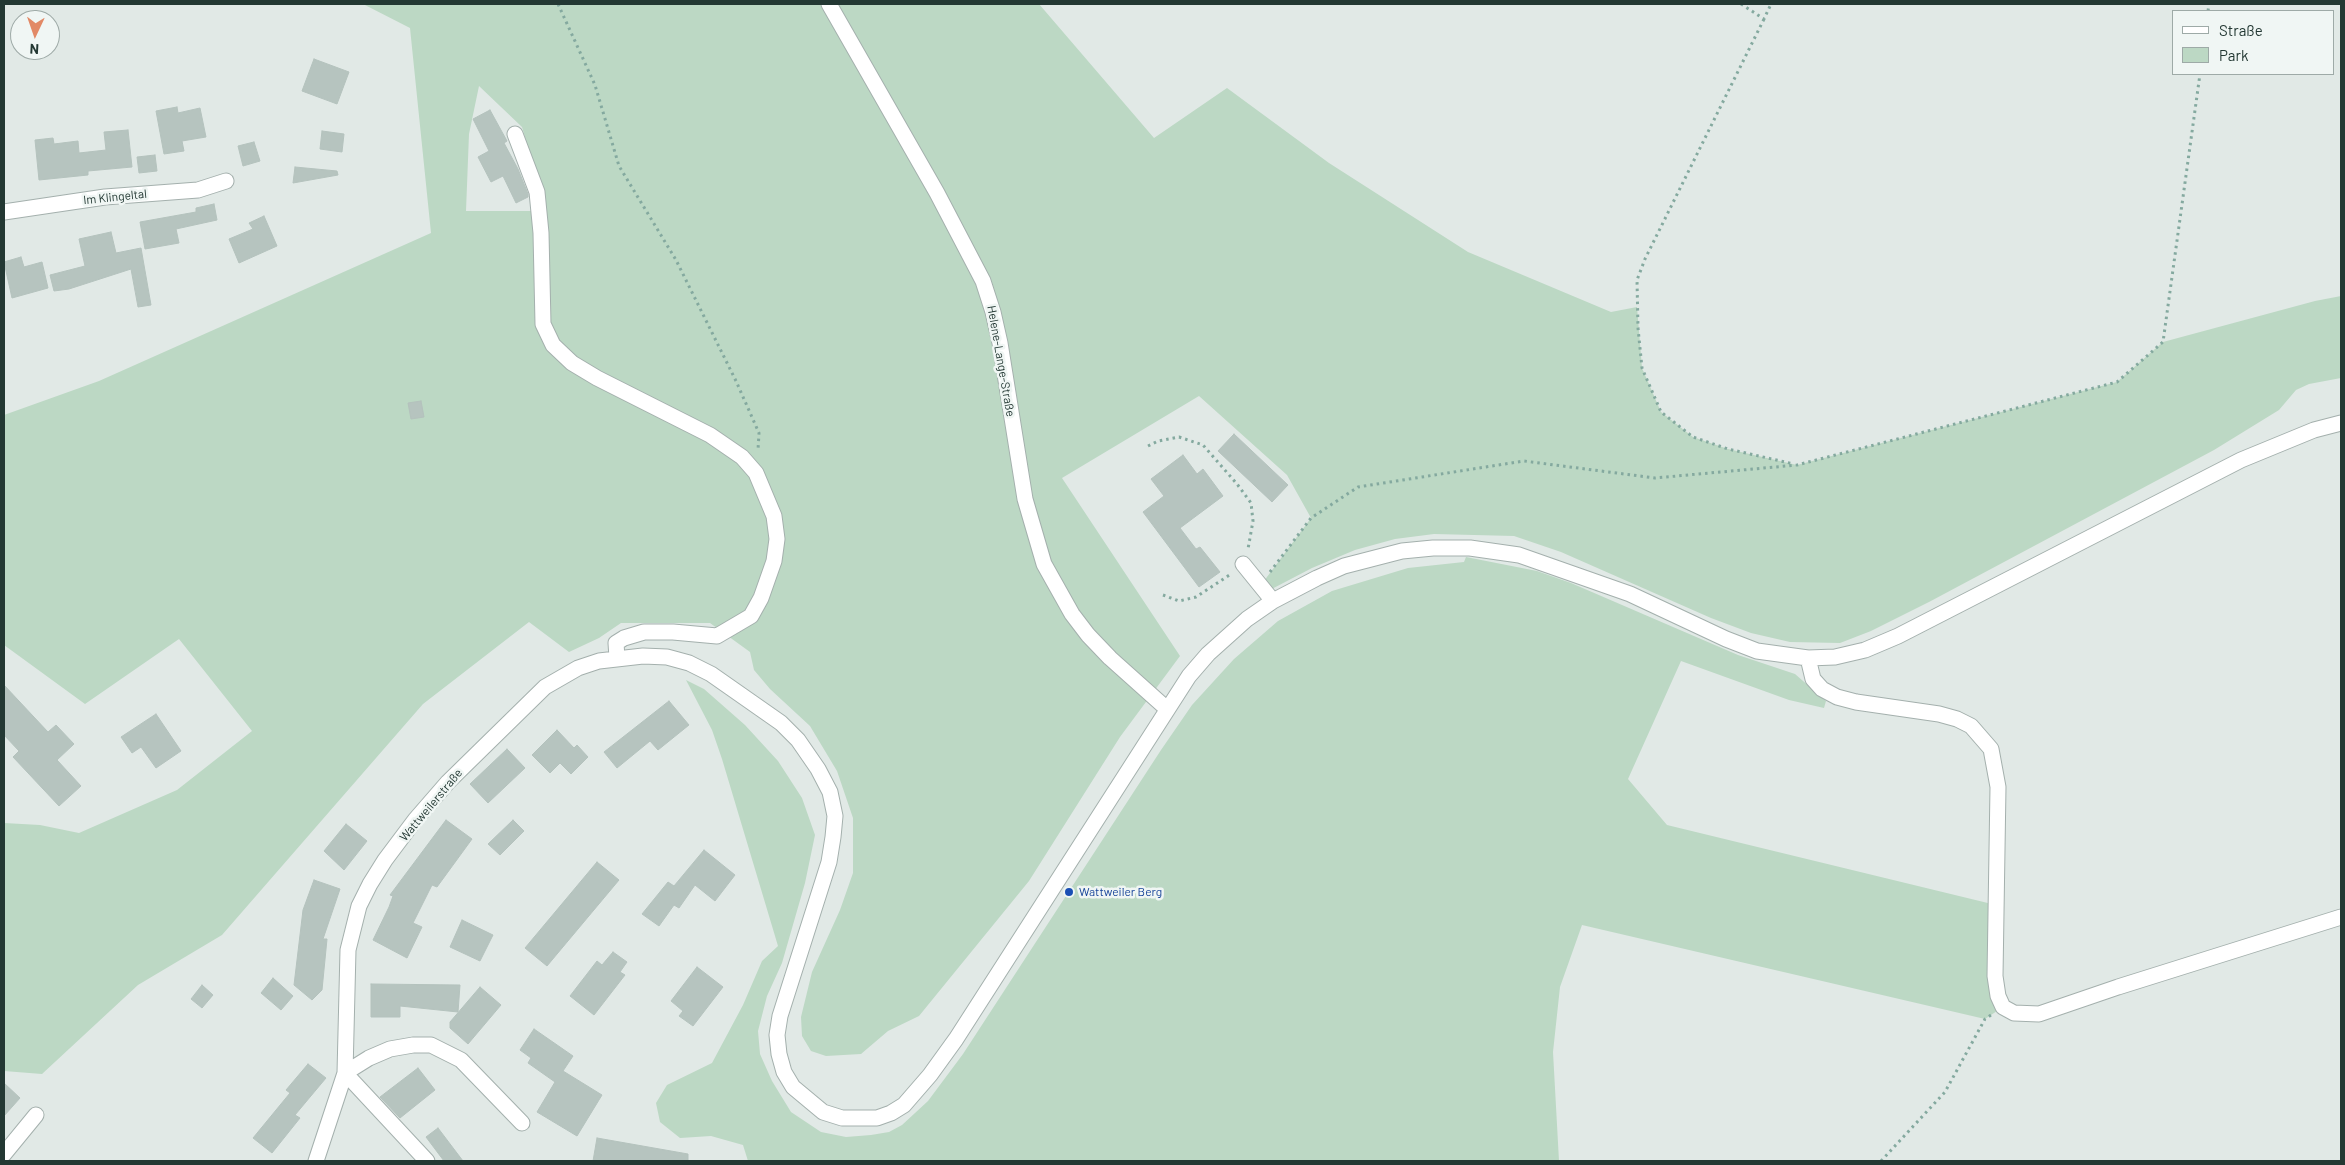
<!DOCTYPE html>
<html>
<head>
<meta charset="utf-8">
<style>
	body { margin:0 }
	#map { position:relative; width:2345px; height:1165px; overflow:hidden; background:#e1e9e6; font-family:Barlow,sans-serif }
	canvas { display:block }
	.frame { position:absolute; inset:0; border:5px solid #233833; pointer-events:none }
	.legend { position:absolute; left:2172px; top:10px; width:162px; height:65px; box-sizing:border-box; background:#f0f6f4; border:1px solid #9eaaa7; margin:0; padding:6px 9px; list-style:none; font-size:15px; color:#233833 }
	.legend li { display:flex; align-items:center; gap:10px; height:25px }
	.legend b { width:25px; border:1px solid #9eaaa7 }
	.north { position:absolute; left:10px; top:10px; width:50px; height:50px; box-sizing:border-box; background:#f0f6f4; border:1px solid #9eaaa7; border-radius:50%; rotate:183deg; font-size:14px; font-weight:700; line-height:20px; text-align:center; color:#233833 }
	.north::after { content:''; display:block; margin:auto; width:18px; height:22px; background:#e28966; clip-path:polygon(50% 0,100% 100%,50% 72%,0 100%) }
</style>
</head>
<body>
<div id="map">
<canvas width="2345" height="1165"></canvas>
<div class="frame"></div>
<ul class="legend">
<li><b style="height:6px;background:#fff"></b>Straße</li>
<li><b style="height:14px;background:#bcd8c4"></b>Park</li>
</ul>
<div class="north">N</div>
</div>
<script>
const g = document.querySelector('canvas').getContext('2d');
g.lineJoin = 'round';
function fill(path, color) { g.fillStyle = color; g.fill(path, 'evenodd'); }
const toPath = rows => new Path2D(rows.map(r => 'M' + r).join(''));
function stroke(path, color, width, dash) { g.strokeStyle = color; g.lineWidth = width; g.lineCap = dash ? 'butt' : 'round'; g.setLineDash(dash || []); g.stroke(path); }
function drawText(font, color, halo, rows, align = 'center') {
  g.font = font + ' Barlow,sans-serif'; g.lineWidth = 5; g.setLineDash([]); g.textBaseline = 'middle'; g.strokeStyle = halo; g.fillStyle = color; for (const [text, x, y, turn = 0] of rows) {
    g.save(); g.translate(x, y); g.rotate((+turn || 0) * Math.PI / 180); g.textAlign = isNaN(turn) ? turn : align; if (halo) g.strokeText(text, 0, 0); g.fillText(text, 0, 0); g.restore();
  }
}
const green = toPath([
	[363,4,1039,4,1154,138,1227,88,1329,163,1468,252,1611,312,1637,307,1642,368,1661,412,1693,437,1728,449,1797,465,2117,382,2163,342,2315,301,2341,296,2341,378,2309,384,2296,390,2279,410,2214,450,1929,602,1871,631,1840,643,1790,642,1751,633,1711,618,1561,552,1514,536,1434,534,1395,539,1355,550,1312,568,1266,592,1261,585,1311,518,1287,475,1199,396,1062,478,1180,656,1120,737,1029,881,919,1016,888,1031,861,1054,826,1056,811,1051,802,1036,801,1017,812,972,840,910,853,873,853,818,837,771,810,726,770,689,754,670,750,652,710,623,621,623,599,638,569,652,529,622,423,704,222,935,138,985,42,1074,4,1071,4,823,40,825,79,833,177,790,252,731,179,639,85,704,4,645,4,415,99,381,431,233,410,28],
	[479,86,522,127,547,211,546,309,534,211,466,211,469,134],
	[1466,557,1537,571,1571,583,1738,655,1795,674,1826,701,1824,708,1789,700,1681,661,1628,779,1667,825,1996,905,2003,1007,1985,1019,1582,925,1560,987,1553,1052,1559,1161,748,1161,743,1145,711,1136,680,1138,660,1122,656,1103,667,1085,712,1063,743,1005,762,961,778,946,722,759,712,730,686,680,704,689,745,725,778,761,802,798,815,835,805,883,782,963,767,996,758,1031,760,1054,772,1081,791,1112,821,1132,846,1137,871,1135,889,1132,902,1125,928,1101,963,1054,1161,750,1192,705,1234,659,1278,621,1332,591,1408,568,1464,562]
]);
const building = toPath([
	[314,59,349,72,337,104,302,91,314,59],
	[177,107,178,113,200,108,206,137,182,141,184,151,164,154,156,111,177,107],
	[490,110,507,141,504,143,518,169,528,194,528,197,516,203,503,176,491,182,478,157,489,151,473,119,490,110],
	[128,130,132,167,88,171,88,175,39,180,35,140,53,138,54,144,78,141,79,153,106,150,104,132,128,130],
	[322,131,344,134,342,152,320,149,322,131],
	[254,142,260,161,243,166,238,146,254,142],
	[155,155,157,171,139,173,137,157,155,155],
	[295,167,337,171,338,175,293,183,295,167],
	[214,204,217,220,176,229,179,243,145,249,140,222,196,212,196,208,214,204],
	[264,216,277,246,239,263,229,239,253,229,249,223,264,216],
	[111,232,116,253,141,248,151,305,138,307,131,269,69,289,54,291,50,275,85,266,79,239,111,232],
	[21,257,24,267,42,262,48,288,12,298,4,262,21,257],
	[421,401,424,417,411,419,408,403,421,401],
	[1234,434,1288,485,1272,502,1218,451,1234,434],
	[1183,455,1197,474,1203,469,1223,496,1180,528,1196,549,1200,547,1220,572,1199,587,1143,512,1164,496,1151,479,1183,455],
	[4,685,48,732,56,725,74,744,57,760,81,786,59,806,13,757,19,751,4,735,4,685],
	[669,701,689,725,658,750,650,741,617,768,604,752,669,701],
	[156,714,181,751,156,768,141,747,132,753,121,737,156,714],
	[557,730,574,748,577,745,588,757,571,774,560,763,550,773,532,755,557,730],
	[507,749,525,768,488,803,470,784,507,749],
	[446,820,472,839,437,887,432,885,413,923,422,927,407,958,373,940,389,907,393,896,390,895,446,820],
	[513,820,524,831,500,855,488,844,513,820],
	[346,824,367,841,344,870,324,851,346,824],
	[704,850,735,875,715,901,695,885,679,908,674,905,659,926,642,914,668,882,674,886,704,850],
	[597,862,619,880,547,966,525,948,597,862],
	[314,880,340,889,323,939,327,939,322,990,312,1000,294,985,303,910,314,880],
	[462,920,493,935,480,961,450,947,462,920],
	[613,952,627,962,620,972,625,975,594,1015,570,996,597,961,602,965,613,952],
	[697,967,723,987,693,1026,679,1016,683,1011,671,1001,697,967],
	[273,978,293,996,281,1010,261,993,273,978],
	[371,984,460,985,458,1012,400,1006,400,1017,371,1017,371,984],
	[202,985,213,995,202,1008,191,999,202,985],
	[480,987,501,1005,468,1044,450,1028,450,1022,480,987],
	[534,1029,573,1056,563,1071,602,1095,577,1136,537,1112,555,1082,528,1063,531,1058,520,1050,534,1029],
	[308,1064,326,1078,295,1115,300,1118,272,1153,253,1138,290,1093,286,1090,308,1064],
	[418,1068,435,1090,400,1118,380,1097,418,1068],
	[4,1083,20,1098,4,1116,4,1083],
	[438,1128,463,1161,444,1161,426,1137,438,1128],
	[597,1138,688,1154,688,1161,593,1161,597,1138]
]);
const path = toPath([
	[558,4,595,85,619,166,676,260,736,381,759,433,758,450],
	[1741,4,1764,19,1771,4],
	[2208,11,2209,4],
	[1764,19,1645,259,1637,280,1638,328,1642,368,1661,412,1693,437,1728,449,1794,464],
	[1148,446,1158,441,1179,437,1203,445,1237,484,1251,503,1253,521,1248,549],
	[1270,572,1311,518,1358,487,1524,461,1655,478,1797,465,2117,382,2163,342,2200,74],
	[1163,595,1179,601,1196,597,1231,574],
	[1881,1161,1945,1092,1985,1019,1991,1015]
]);
const minor = toPath([
	[829,4,937,193,983,281,993,312,1000,343,1025,499,1044,564,1072,614,1088,635,1110,658,1167,709],
	[515,134,537,192,541,233,543,324,553,345,572,363,597,378,710,435,742,457,756,473,774,516,777,539,774,561,761,598,751,616,717,636,673,632,644,632,624,638,616,643,617,658],
	[4,212,105,197,198,190,226,181],
	[1243,564,1273,601],
	[1808,658,1813,679,1822,689,1837,697,1856,702,1939,714,1957,719,1971,726,1991,749,1998,787,1995,976,1998,996,2003,1007,2014,1013,2039,1014,2118,987,2341,917],
	[4,1154,36,1115],
	[316,1161,345,1073,348,950,359,906,370,884,385,860,415,820,448,782,545,687,578,668,599,661,643,656,667,657,689,663,711,674,781,723,798,740,818,769,830,792,835,816,833,837,829,862,780,1016,777,1035,779,1054,784,1072,793,1087,823,1112,842,1118,877,1118,891,1113,904,1105,930,1075,956,1039,1189,676,1208,654,1247,619,1273,601,1317,578,1344,566,1402,551,1433,548,1470,548,1519,555,1630,594,1726,639,1757,651,1808,658,1835,657,1865,650,1898,636,2241,460,2314,430,2341,423],
	[427,1161,345,1073,369,1058,390,1049,413,1045,431,1045,461,1060,522,1123]
]);
const markers = [
	[1069,892,5,"#1a4fb4"]
];
const streetNames = [
	["Im Klingeltal",115,197,-6],
	["Helene-Lange-Straße",1001,361,80],
	["Wattweilerstraße",431,805,-50]
];
const transitNames = [
	["Wattweiler Berg",1079,892]
];
fill(green, '#bcd8c4');
fill(building, '#b6c4bf');
stroke(building, '#b4c2bd', 1);
stroke(minor, '#a4b0ad', 17);
stroke(path, '#84a99f', 3, [2.5, 4]);
stroke(minor, '#fff', 15);
for (const [x, y, r, color] of markers) { const dot = new Path2D(); dot.arc(x, y, r, 0, 2 * Math.PI); g.fillStyle = color; g.fill(dot); stroke(dot, '#f0f6f4', 2); }
drawText('12px', '#233833', '#f0f6f4', streetNames);
drawText('12px', '#164399', '#f0f6f4', transitNames, 'left');
</script>
</body>
</html>
